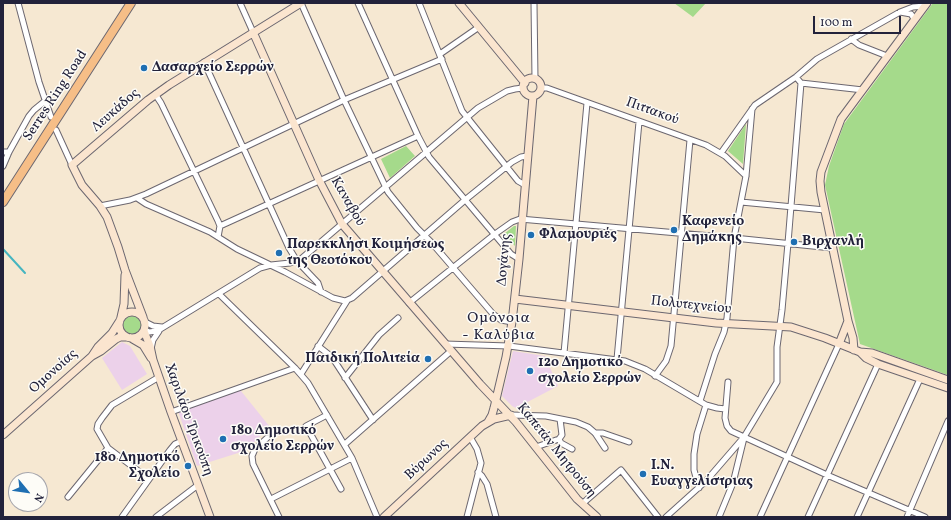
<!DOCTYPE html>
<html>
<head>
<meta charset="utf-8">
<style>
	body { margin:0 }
	#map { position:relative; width:951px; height:520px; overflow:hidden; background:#f6e8d2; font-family:Vollkorn,serif }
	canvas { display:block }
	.frame { position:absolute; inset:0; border:4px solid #22223b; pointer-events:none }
	.north { position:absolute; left:8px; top:472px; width:40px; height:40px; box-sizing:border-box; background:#fdfcf7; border:1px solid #a5a5ac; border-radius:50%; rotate:119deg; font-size:11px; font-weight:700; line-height:16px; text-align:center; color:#22223b }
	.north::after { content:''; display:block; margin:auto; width:14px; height:18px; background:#1f6fb2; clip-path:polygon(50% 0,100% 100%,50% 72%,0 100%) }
	.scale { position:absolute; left:813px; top:16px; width:88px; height:18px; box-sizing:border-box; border:2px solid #22223b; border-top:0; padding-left:5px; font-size:12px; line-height:14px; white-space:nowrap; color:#22223b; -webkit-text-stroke:3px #fdfcf7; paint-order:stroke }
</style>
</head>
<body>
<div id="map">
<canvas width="951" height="520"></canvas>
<div class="frame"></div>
<div class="north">N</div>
<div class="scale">100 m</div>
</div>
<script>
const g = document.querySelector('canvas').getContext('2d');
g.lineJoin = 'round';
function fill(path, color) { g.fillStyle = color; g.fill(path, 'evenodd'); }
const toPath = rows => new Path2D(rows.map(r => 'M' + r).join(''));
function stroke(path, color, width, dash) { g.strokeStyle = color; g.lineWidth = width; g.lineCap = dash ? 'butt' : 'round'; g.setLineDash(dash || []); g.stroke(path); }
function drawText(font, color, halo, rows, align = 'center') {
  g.font = font + ' Vollkorn,serif'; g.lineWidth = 3; g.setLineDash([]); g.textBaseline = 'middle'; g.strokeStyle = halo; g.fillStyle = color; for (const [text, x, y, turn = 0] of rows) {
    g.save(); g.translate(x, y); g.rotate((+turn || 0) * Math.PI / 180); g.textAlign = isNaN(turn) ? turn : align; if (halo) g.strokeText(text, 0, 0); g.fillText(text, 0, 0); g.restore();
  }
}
const built = toPath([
	[122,342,130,346,147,374,122,390,102,358],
	[513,351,545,356,558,386,516,408,512,406,502,396],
	[237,390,241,391,270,427,249,447,238,453,197,466,178,411]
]);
const green = toPath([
	[674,3,706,3,693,17],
	[933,3,948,3,948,375,860,344,825,185,829,166,844,124],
	[746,124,743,164,728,151],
	[406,146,415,156,390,178,381,159],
	[514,226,516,226,515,246,504,234],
	'123 325a9 9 0 1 1 18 0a9 9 0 1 1-18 0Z'
]);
const stream = toPath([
	[3,249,25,273]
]);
const street = toPath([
	[18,3,39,82,51,117],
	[240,3,253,32],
	[301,3,344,100,388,192,417,228,431,242,493,314,501,320,512,322],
	[358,3,418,136,429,157,511,254,519,259],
	[419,3,462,111,518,181,525,185],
	[534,3,535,79],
	[900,12,911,14,913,17,914,20,912,23],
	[851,39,859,45,887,56],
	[440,54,479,27],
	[204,62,289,248,297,261,318,283,321,292],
	[801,83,863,90],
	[542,88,547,88,706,145,725,156,746,176],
	[155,94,161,103,218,221,220,226,218,237],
	[56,130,72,165],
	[3,152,9,152],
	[721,153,755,105,796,77,817,59,900,12,913,7,925,6],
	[3,166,9,152,29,116,34,110,45,101],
	[137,198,146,204,210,232,237,249,285,272,333,298,345,301,352,298,465,200,512,162,521,157,527,156],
	[741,202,825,210],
	[100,206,130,200,146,194,344,100,442,59],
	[220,226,418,136],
	[219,294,295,368,308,383,352,458,377,517],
	[409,303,495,234,512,222,520,219,734,238,832,248],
	[145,322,153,326,162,327],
	[145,330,149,332,157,331,260,268,271,265,290,263,301,259,478,108,507,91,515,89,523,88],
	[445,344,509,346,625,361,645,369,706,405,717,408,725,409],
	[318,346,332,357,373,420],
	[151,349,153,340,159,331],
	[564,353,587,103],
	[617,359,639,122],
	[301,374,347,301],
	[655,376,666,361,671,346,690,140],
	[345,378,379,335,398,318],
	[728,382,725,418,727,426,731,431,827,475,925,517],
	[700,401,715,354,724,332,727,318,734,238,746,176,752,109],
	[171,412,295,368],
	[511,415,546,416,576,422,588,427,595,433,605,448],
	[306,426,327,415],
	[310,433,341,489],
	[595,433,603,433,629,442],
	[267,438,255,449,252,456,253,464,279,517],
	[559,439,561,443,572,449],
	[345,444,451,351],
	[536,447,559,439,562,435,560,419],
	[108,448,97,429,98,424,102,418,112,405,159,377],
	[478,472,482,476,487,484,496,517],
	[699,488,694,470,694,454,697,434,706,405],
	[68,497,108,448,149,479],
	[271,499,352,458],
	[582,504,621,470,658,517],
	[122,517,170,450,175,444,182,441],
	[156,517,198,485],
	[467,517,481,463,477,449,470,437],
	[666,517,706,481,738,444,744,437,777,382,777,347,782,310,788,243,801,83,796,77],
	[719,517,733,483,744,438],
	[760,517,839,344],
	[808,517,878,364],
	[857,517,920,379],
	[907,517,948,421]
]);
const secondary = toPath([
	[459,3,525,83],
	[253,32,319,180,342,224,480,384,516,422,577,499,597,517],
	'523 87a9 9 0 1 1 18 0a9 9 0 1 1-18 0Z',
	[515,299,716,323,791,327,825,338,860,352,872,353,948,380],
	'119 325a13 13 0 1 1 26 0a13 13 0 1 1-26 0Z',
	[121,317,124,304,125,275],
	[143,317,125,270,118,247,107,217,100,206,82,185,72,165,148,100,169,85,301,3],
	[848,321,853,338,854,350],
	[144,331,150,346,153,360,171,412,210,517],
	[131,338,143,345,151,358],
	[839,344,848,321,821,192,820,181,821,172,841,119,927,3],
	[860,352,866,358,878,364,948,388],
	[92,356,98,347,112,333,119,322],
	[488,422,492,415,494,408,506,357,512,322,519,259,533,96],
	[3,435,92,356,101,351,116,339,120,337,127,337],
	[384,517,482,426,494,419,511,415]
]);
const primary = toPath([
	[3,202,131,3]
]);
const markers = [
	[144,68,4,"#1f6fb2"],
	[674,230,4,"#1f6fb2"],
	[531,235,4,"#1f6fb2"],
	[794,242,4,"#1f6fb2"],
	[279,253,4,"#1f6fb2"],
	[428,359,4,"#1f6fb2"],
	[530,371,4,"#1f6fb2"],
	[223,439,4,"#1f6fb2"],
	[188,466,4,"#1f6fb2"],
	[643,474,4,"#1f6fb2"]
];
const poiNames = [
	["Δασαρχείο Σερρών",152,68],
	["Καφενείο",682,222],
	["Δημάκης",682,238],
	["Φλαμουριές",539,235],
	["Βιρχανλή",802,242],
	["Παρεκκλήσι Κοιμήσεως",287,245],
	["της Θεοτόκου",287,261],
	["Παιδική Πολιτεία",420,359,"right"],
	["12ο Δημοτικό",538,363],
	["σχολείο Σερρών",538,379],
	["18ο Δημοτικό",231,431],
	["σχολείο Σερρών",231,447],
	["18ο Δημοτικό",180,458,"right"],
	["Σχολείο",180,474,"right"],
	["Ι.Ν.",651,466],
	["Ευαγγελίστριας",651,482]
];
const streetNames = [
	["Serres Ring Road",56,96,-57],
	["Λευκάδος",116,111,-41],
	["Πιττακού",652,112,20],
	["Καναβού",347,202,60],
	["Δογάνης",505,260,-85],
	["Πολυτεχνείου",691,306,6],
	["Ομονοίας",54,372,-42],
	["Χαριλάου Τρικούπη",188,420,70],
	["Καπετάν Μητρούση",556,451,51],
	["Βύρωνος",427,460,-43]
];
const neighbourhoodNames = [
	["Ομόνοια",499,319],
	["- Καλύβια",499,336]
];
fill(built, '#ecd1ea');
fill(green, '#a5da8b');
stroke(stream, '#46b5c0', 2);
stroke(street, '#6c6770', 7);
stroke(secondary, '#6c6770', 9);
stroke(primary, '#6c6770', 10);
stroke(street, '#fff', 5);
stroke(secondary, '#fbe5cf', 7);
stroke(primary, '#f6be87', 8);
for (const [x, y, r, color] of markers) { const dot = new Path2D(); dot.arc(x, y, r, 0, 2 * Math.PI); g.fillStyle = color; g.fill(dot); stroke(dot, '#fdfcf7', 1.5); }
drawText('bold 14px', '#22223b', '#fdfcf7', poiNames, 'left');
drawText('14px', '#22223b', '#fdfcf7', streetNames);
g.letterSpacing = '1px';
drawText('15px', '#22223b', '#fdfcf7', neighbourhoodNames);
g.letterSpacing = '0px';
</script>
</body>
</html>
